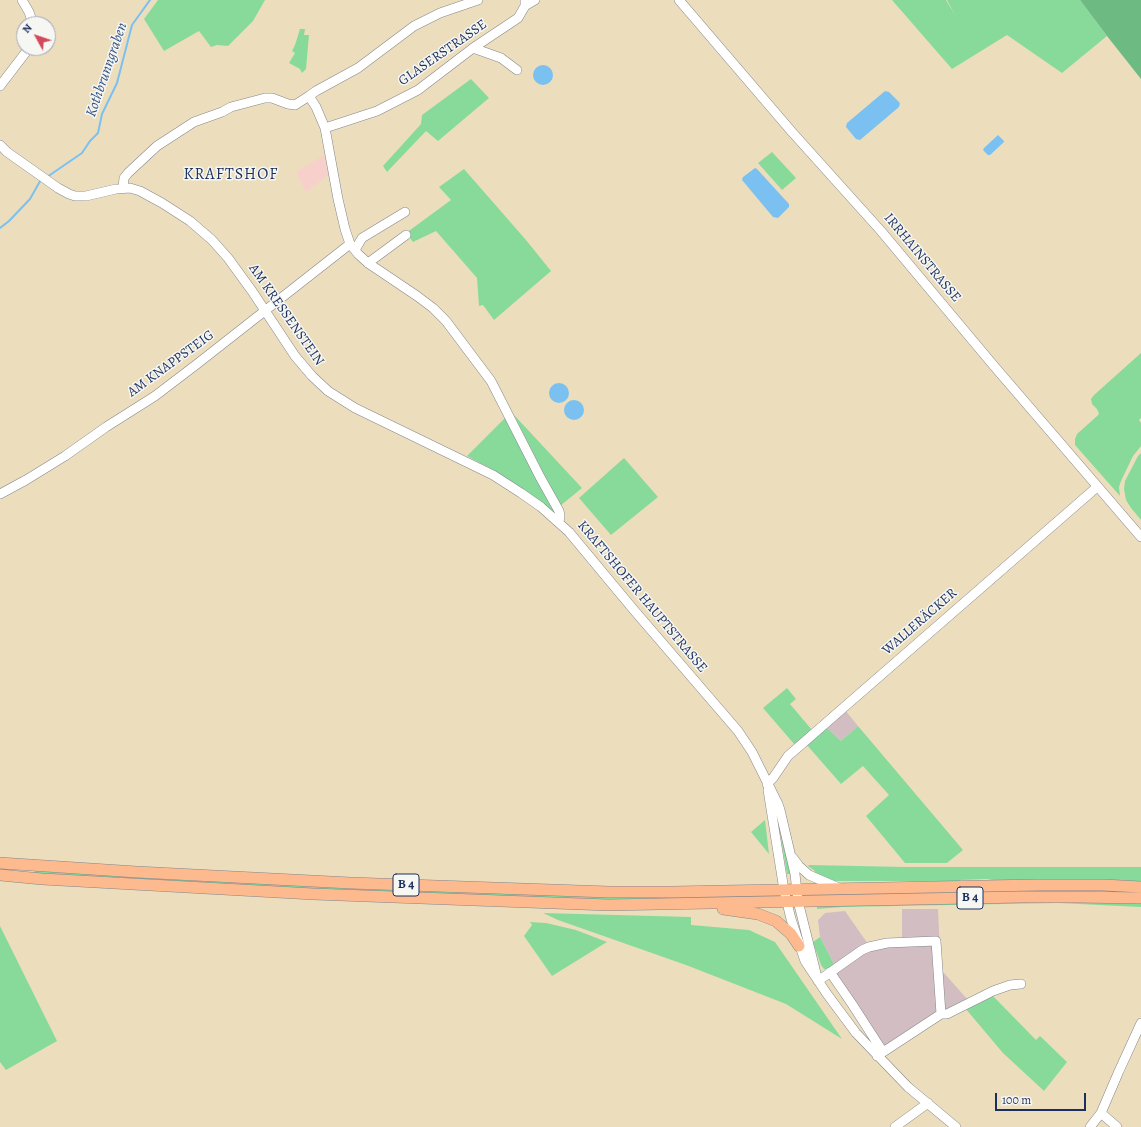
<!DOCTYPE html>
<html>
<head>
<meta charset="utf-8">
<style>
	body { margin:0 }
	#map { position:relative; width:1141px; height:1127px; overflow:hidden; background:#ecdebc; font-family:Alegreya,serif }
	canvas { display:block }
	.north { position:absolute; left:16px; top:16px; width:40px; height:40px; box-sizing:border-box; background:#f6f6f2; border:1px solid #9ea6b7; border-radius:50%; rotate:310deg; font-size:11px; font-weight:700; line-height:16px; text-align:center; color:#1b2f5e }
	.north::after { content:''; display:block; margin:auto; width:14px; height:18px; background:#d1495b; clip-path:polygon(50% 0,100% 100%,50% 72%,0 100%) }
	.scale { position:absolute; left:995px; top:1093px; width:91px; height:18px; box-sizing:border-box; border:2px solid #1b2f5e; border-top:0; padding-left:5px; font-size:12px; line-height:14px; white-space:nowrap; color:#1b2f5e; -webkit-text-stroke:3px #f6f6f2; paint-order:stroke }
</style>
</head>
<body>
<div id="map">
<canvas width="1141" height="1127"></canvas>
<div class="north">N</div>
<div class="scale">100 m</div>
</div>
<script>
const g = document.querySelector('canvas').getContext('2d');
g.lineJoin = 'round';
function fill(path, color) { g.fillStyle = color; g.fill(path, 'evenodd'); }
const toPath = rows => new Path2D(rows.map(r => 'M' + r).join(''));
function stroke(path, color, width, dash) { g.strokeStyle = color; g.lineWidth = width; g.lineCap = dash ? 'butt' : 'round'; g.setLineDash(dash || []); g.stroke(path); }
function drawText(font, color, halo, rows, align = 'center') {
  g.font = font + ' Alegreya,serif'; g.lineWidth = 3; g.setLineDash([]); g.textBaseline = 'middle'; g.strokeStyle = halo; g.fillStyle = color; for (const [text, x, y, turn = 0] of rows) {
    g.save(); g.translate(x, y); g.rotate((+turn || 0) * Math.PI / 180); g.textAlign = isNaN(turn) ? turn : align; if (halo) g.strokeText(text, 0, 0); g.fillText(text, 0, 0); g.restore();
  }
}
const built = toPath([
	[324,155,329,175,306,192,296,172]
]);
const industrial = toPath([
	[845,710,858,726,841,741,826,727],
	[902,909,938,909,941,974,944,973,968,1000,884,1047,837,975,835,966,820,937,818,920,825,913,845,911,868,944,902,940]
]);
const green = toPath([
	[158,0,265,0,253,21,228,46,217,45,211,47,199,31,164,51,144,19],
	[892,0,946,0,955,15,947,0,1080,0,1107,36,1062,73,1007,35,952,69],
	[300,29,305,29,304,35,309,35,306,69,302,73,300,69,289,63,295,53,292,51,295,45],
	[471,79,489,98,438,141,426,131,387,172,383,166,421,124,422,115],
	[772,152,796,178,782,190,758,163],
	[464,169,526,240,551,271,494,320,483,305,479,306,477,278,436,231,413,242,406,233,451,200,439,187],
	[1141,353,1141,418,1139,420,1141,423,1141,446,1133,456,1121,481,1119,487,1120,496,1075,445,1075,439,1077,434,1096,417,1099,414,1097,409,1092,404,1091,399,1094,395],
	[514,415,582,488,560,506],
	[507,416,555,512,553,513,522,489,497,472,467,456],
	[1141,453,1141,520,1131,508,1126,500,1124,489,1125,481,1138,456],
	[624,458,658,497,611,535,579,498],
	[787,688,796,699,790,704,812,730,795,745,763,708],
	[858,726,963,850,947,863,905,863,866,816,889,795,863,766,841,784,806,744,826,727,841,741],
	[778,819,791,874,787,874],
	[765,820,769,854,751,832],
	[809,865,906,867,1141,867,1141,883,1002,882,987,879,961,880,957,883,901,881,831,881,812,874,815,871,808,866],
	[35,869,768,894,769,896,703,897,633,902,373,894,34,875],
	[976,902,1141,902,1141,907,1058,903,842,907,817,909,817,906],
	[543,913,691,917,691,925,749,930,775,942,842,1039,786,1004,686,965,558,920],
	[530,922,546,923,576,930,607,942,552,976,524,936,532,925],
	[0,926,57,1041,6,1070,0,1062],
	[820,937,835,966,829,969,824,969,821,965,815,948,813,942],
	[992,995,1036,1040,1040,1036,1067,1062,1044,1091,1003,1053,965,1008]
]);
const forest = toPath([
	[1080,0,1141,0,1141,79,1107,36]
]);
const water = toPath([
	'533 75a10 10 0 1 1 20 0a10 10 0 1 1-20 0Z',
	[885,91,889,92,900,103,899,107,860,140,856,139,846,127,847,123],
	[998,135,1004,141,1004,142,990,155,988,155,983,150,984,148],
	[755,168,757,169,789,204,789,207,778,218,773,217,742,180,743,177],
	'549 393a10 10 0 1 1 20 0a10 10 0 1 1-20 0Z',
	'564 410a10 10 0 1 1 20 0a10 10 0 1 1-20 0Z'
]);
const stream = toPath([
	[47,177,82,153,90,141,98,133,102,114,117,83,132,25,150,0],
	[0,228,9,221,30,199,39,183,41,180]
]);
const minor = toPath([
	[22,0,29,12,33,24],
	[679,0,792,132,881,231,994,366,1141,537],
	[525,6,535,0],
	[473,48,501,58,517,70],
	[0,86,29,48],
	[309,96,316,107,325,128,338,199,345,229,350,244,358,254,368,263,417,296,433,308,446,321,491,381,540,477,559,511,560,516,559,522],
	[325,128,377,111,418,90,473,48,518,18,525,6,525,0],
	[0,145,7,152,58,188,69,194,75,196,86,196,116,189,130,188,140,191,162,203,190,221,212,240,228,258,252,291,295,356,312,376,328,391,355,408,493,475,521,493,541,507,569,532,633,609,738,731,752,752,778,804,780,810,795,874,798,901,818,981],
	[123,188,124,178,128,173,157,146,194,122,222,112,231,107,265,98,272,98,288,104,295,105,309,96,316,91,358,68,414,26,440,13,478,0],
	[355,250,362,238,405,212],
	[368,263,406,235],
	[0,494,26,480,65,456,106,427,155,396,197,364,350,244],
	[767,784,773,778,788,756,1097,487],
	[768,790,784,890,791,919,805,961,827,994,856,1033,908,1087,956,1127],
	[793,858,799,866,809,875,839,888],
	[830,972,852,1004,883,1052],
	[818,981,862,950,869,947,887,943,936,941,941,1014],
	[877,1056,941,1014,947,1014,993,991,1010,985,1021,984],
	[1101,1113,1117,1127],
	[895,1127,928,1103],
	[1090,1127,1101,1113,1119,1071,1141,1023]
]);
const major = toPath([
	[0,863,137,872,351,883,610,892,672,892,1038,885,1103,885,1141,887],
	[0,875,42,879,313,894,608,905,1021,897,1077,897,1141,898],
	[723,909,758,914,776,921,791,934,799,946]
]);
const shields = [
	[406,885,26],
	[970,898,26]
];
const shieldNames = [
	["B 4",406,885],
	["B 4",970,898]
];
const streetNames = [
	["GLASERSTRASSE",443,53,-35],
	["IRRHAINSTRASSE",922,258,50],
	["AM KRESSENSTEIN",286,315,55],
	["AM KNAPPSTEIG",171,364,-36],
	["KRAFTSHOFER HAUPTSTRASSE",642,597,50],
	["WALLERÄCKER",920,622,-41]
];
const waterNames = [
	["Kothbrunngraben",107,70,-71]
];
const quarterNames = [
	["KRAFTSHOF",231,175]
];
fill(built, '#f7d0cb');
fill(industrial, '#d2bec2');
fill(green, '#88da9b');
fill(forest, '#6eba83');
fill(water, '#7ac0f1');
stroke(stream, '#7ac0f1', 2);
stroke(minor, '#84868d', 10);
stroke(major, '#84868d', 12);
stroke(minor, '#fff', 9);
stroke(major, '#fcba8e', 11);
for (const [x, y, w] of shields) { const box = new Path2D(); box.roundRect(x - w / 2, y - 11, w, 22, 3); g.fillStyle = '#f6f6f2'; g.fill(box); stroke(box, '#1b2f5e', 1); }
drawText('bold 13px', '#1b2f5e', null, shieldNames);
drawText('14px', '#1b2f5e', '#f6f6f2', streetNames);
drawText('italic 15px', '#335383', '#f6f6f2', waterNames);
g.letterSpacing = '1px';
drawText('16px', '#1b2f5e', '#f6f6f2', quarterNames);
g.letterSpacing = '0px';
</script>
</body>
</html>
